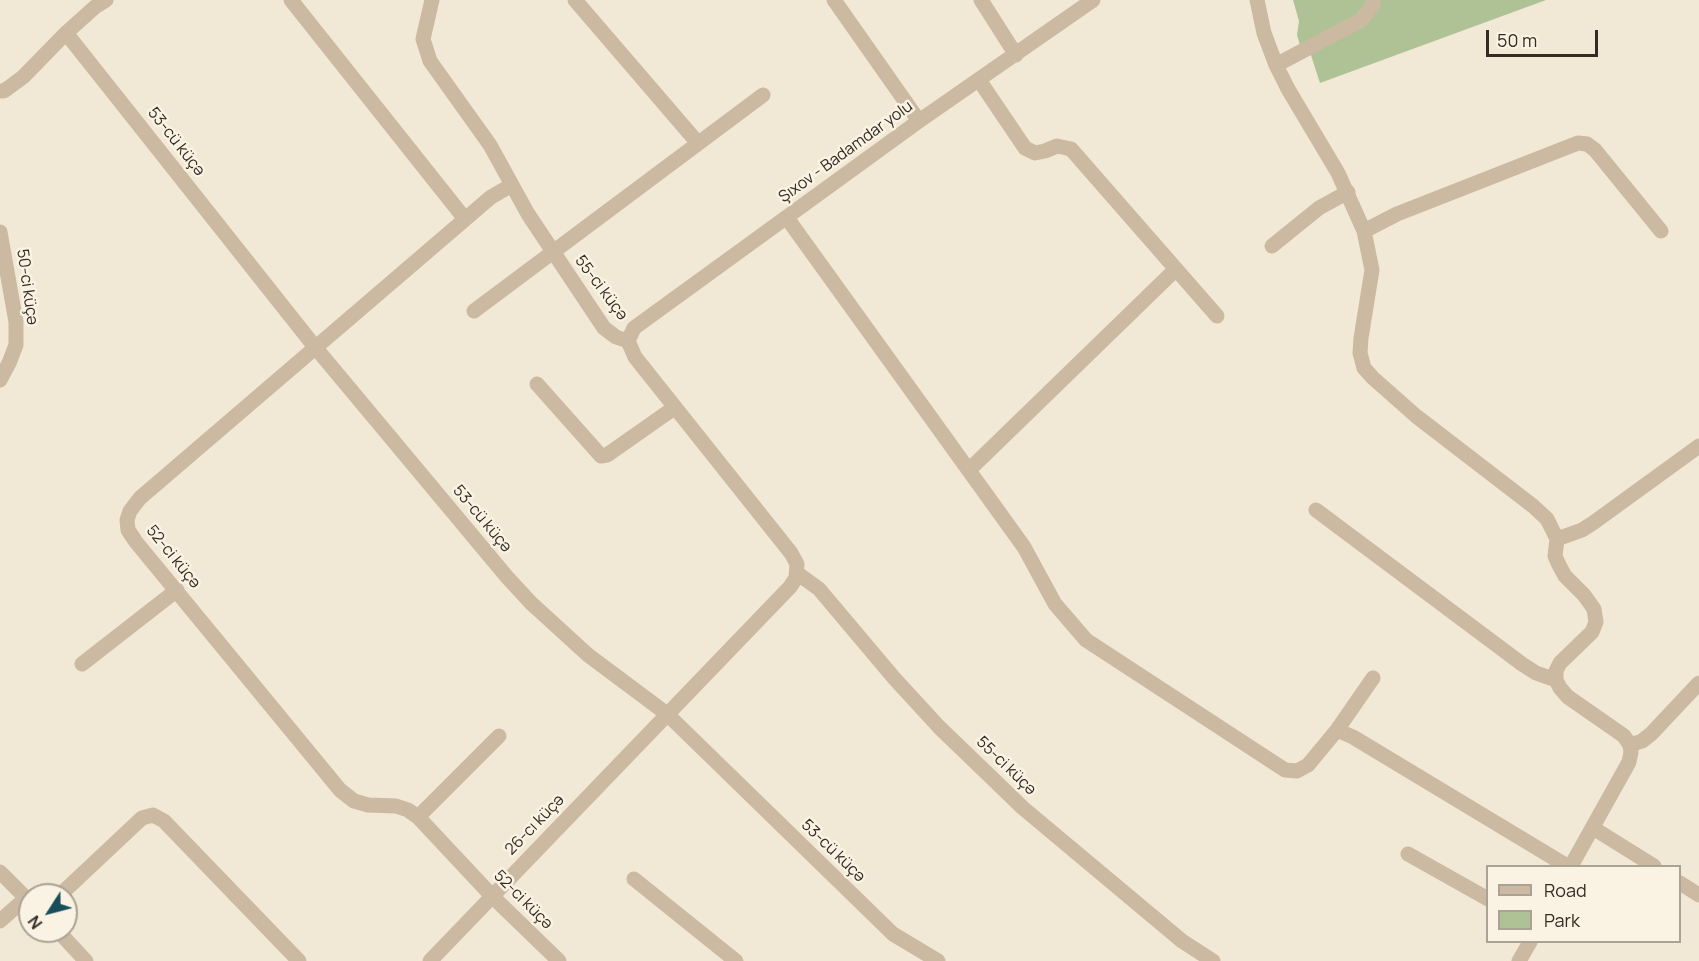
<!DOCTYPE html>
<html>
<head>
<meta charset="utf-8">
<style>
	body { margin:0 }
	#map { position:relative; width:1699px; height:961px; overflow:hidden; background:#f2e8d6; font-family:Manrope,sans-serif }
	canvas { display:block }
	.legend { position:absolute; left:1486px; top:865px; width:195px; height:78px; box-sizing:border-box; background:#faf2e2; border:2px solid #aba296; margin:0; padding:8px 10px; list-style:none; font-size:18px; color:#352b24 }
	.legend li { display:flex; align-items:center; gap:12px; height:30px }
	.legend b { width:30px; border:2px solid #aba296 }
	.north { position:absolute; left:18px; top:883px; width:60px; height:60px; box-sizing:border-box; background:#faf2e2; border:2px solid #aba296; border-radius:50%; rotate:234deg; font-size:16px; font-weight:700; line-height:24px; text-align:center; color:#352b24 }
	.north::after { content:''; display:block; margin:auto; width:21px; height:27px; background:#174e59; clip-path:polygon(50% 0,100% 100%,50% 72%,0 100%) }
	.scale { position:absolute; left:1486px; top:30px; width:112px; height:27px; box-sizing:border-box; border:3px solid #352b24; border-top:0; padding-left:8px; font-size:18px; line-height:21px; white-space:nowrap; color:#352b24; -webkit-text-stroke:4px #faf2e2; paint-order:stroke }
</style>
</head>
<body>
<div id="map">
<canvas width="1699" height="961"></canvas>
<ul class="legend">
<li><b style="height:8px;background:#cbb9a1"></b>Road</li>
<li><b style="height:16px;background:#aec295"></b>Park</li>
</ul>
<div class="north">N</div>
<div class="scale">50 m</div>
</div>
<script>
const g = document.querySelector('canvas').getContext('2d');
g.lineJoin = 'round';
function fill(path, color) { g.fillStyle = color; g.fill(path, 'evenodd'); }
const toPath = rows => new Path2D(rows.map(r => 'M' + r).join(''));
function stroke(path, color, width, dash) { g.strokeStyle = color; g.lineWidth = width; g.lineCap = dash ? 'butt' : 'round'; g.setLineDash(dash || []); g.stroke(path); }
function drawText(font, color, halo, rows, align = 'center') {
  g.font = font + ' Manrope,sans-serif'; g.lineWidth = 5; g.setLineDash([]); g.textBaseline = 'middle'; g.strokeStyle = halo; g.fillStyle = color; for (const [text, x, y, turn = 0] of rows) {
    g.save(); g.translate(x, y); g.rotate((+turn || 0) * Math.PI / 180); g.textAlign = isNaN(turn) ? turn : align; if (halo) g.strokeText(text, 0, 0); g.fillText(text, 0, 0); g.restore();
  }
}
const green = toPath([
	[1293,0,1546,0,1320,83,1309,49,1300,45,1297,35,1299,21]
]);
const minor = toPath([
	[291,0,465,219],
	[432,0,423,39,430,61,490,145,528,214,604,328,616,337,628,341],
	[575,0,697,142],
	[834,0,919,121],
	[981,0,1016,55],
	[1257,0,1264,33,1276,65,1288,89,1338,173,1364,231,1372,270,1361,338,1360,353,1364,368,1373,378,1416,416,1533,506,1547,519,1557,539,1555,556,1559,565,1565,576,1584,595,1594,609,1596,622,1592,632,1560,663,1556,671,1556,680,1560,688,1568,697,1624,736,1630,745,1631,752,1629,762,1571,866],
	[66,33,315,347,507,577,531,603,588,655,667,714,893,934,938,961],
	[1276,65,1361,20,1373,5,1373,0],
	[979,80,1025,148,1035,153,1045,151,1057,146,1071,149,1217,316],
	[0,91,4,91,23,77,66,33,95,7,106,0],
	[512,185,491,197,140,498,130,511,127,520,128,530,136,542,340,790,354,801,368,805,396,806,408,810,418,817,492,896,559,961],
	[787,218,1024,547,1055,604,1086,640,1285,770,1297,771,1308,765,1337,730,1353,737,1567,866],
	[1364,231,1397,214,1578,143,1587,144,1595,150,1661,231],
	[0,232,16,322,16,345,9,363,0,380],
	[1272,246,1319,208,1348,192],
	[474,311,763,95],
	[628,341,634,328,919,121,1093,0],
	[537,384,601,456,607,455,674,408],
	[969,470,1175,270],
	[1316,510,1522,664,1536,673,1556,680],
	[1557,539,1582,530,1593,523,1699,446],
	[797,573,819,589,894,678,939,727,1023,808,1182,941,1213,961],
	[82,664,177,590],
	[1337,730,1373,678],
	[1630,745,1642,741,1651,734,1699,683],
	[418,817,499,736],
	[1593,828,1654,866],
	[1408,854,1488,899],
	[0,872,30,902],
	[634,879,736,961],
	[1680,883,1699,895],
	[60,895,142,818,153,815,164,821,299,961],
	[0,921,26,898],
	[58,931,86,961],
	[430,961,790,587,796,578,797,564,791,553,635,357,628,341],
	[1519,961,1530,942]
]);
const streetNames = [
	["53-cü küçə",176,142,52],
	["Şıxov - Badamdar yolu",846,152,-36],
	["50-ci küçə",27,287,82],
	["55-ci küçə",601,288,53],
	["53-cü küçə",482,519,50],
	["52-ci küçə",173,557,51],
	["55-ci küçə",1006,766,44],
	["26-cı küçə",535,825,-46],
	["53-cü küçə",833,851,44],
	["52-ci küçə",523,900,45]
];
fill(green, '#aec295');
stroke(minor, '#cbb9a1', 15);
drawText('16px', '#352b24', '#faf2e2', streetNames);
</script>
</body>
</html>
